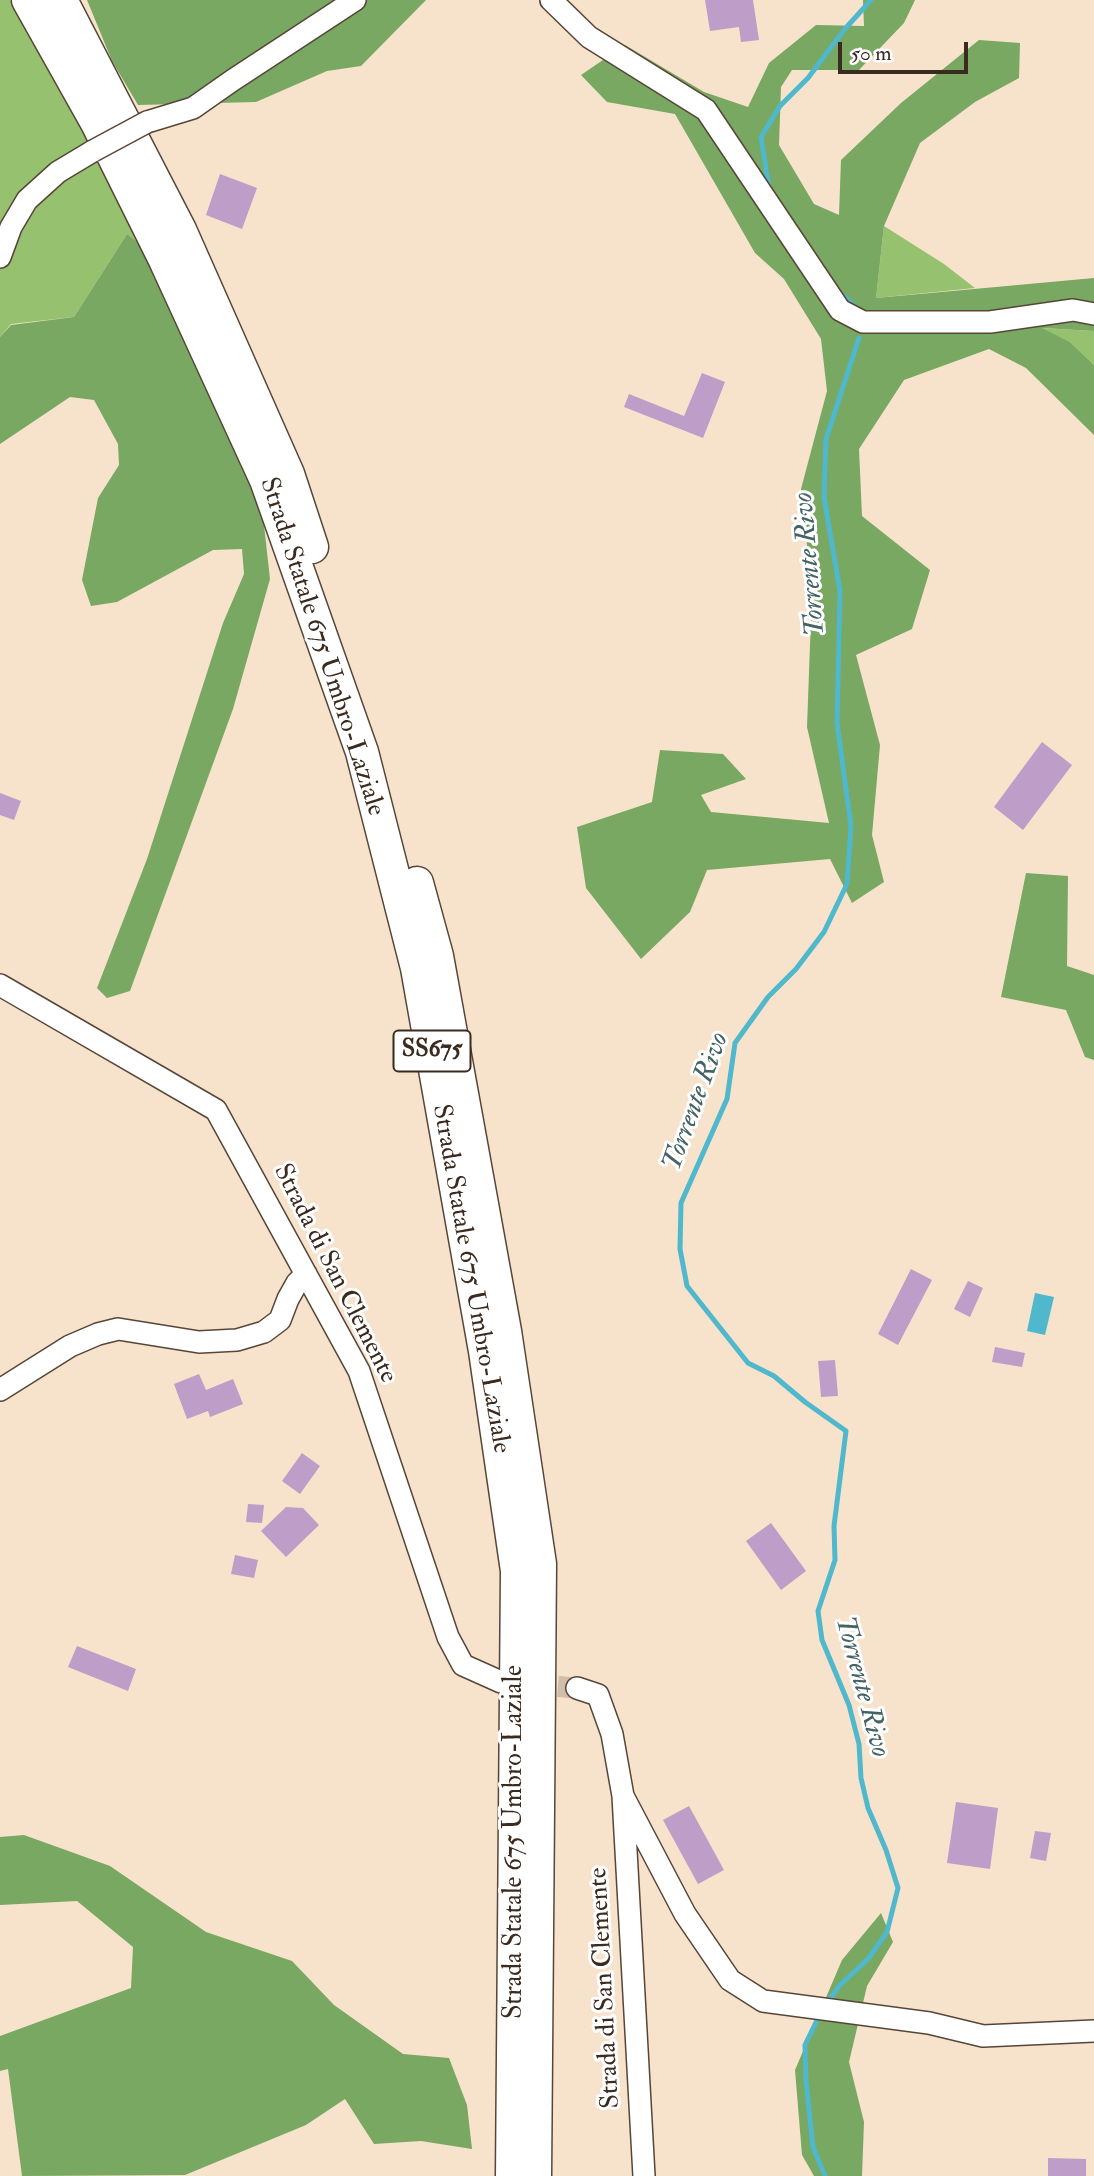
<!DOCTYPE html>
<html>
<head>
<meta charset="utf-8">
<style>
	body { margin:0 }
	#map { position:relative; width:1094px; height:2176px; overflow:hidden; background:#f7e2cc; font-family:"IM FELL Double Pica",serif }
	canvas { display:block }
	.scale { position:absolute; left:838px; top:42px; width:130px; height:32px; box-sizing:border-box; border:4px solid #3b2a1e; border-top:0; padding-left:9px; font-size:21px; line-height:24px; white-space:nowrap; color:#3b2a1e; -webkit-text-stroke:5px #fff; paint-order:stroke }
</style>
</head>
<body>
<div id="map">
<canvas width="1094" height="2176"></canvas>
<div class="scale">50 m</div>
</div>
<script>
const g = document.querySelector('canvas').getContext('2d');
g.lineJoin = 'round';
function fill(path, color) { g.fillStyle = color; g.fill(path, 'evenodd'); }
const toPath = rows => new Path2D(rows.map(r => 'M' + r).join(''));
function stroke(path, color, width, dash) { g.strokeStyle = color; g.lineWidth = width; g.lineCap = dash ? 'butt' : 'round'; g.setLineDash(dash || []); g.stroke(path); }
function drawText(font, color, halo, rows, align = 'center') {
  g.font = font + ' "IM FELL Double Pica",serif'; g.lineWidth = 6; g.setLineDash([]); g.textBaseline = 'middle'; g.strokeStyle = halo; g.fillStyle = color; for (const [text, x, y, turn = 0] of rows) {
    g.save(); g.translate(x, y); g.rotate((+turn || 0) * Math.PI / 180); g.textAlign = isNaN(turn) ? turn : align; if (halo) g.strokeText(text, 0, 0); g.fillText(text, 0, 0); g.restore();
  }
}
const green = toPath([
	[0,0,10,0,16,10,69,103,110,187,143,246,127,234,74,317,11,324,0,337],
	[884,226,944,264,975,288,876,298],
	[1040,328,1094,331,1094,365,1070,342]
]);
const forest = toPath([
	[87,0,426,0,361,66,327,71,256,102,138,105,112,61],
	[863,0,915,0,904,23,859,70,792,70,781,87,779,145,814,204,839,215,841,160,901,103,979,40,1020,43,1019,78,975,102,920,143,884,226,876,298,1094,278,1094,331,1042,328,1070,342,1094,365,1094,435,1026,368,989,349,904,380,859,449,862,516,930,570,912,629,856,655,880,745,872,835,884,882,852,903,830,859,707,870,690,912,641,959,586,888,577,827,652,802,660,750,723,754,746,779,701,795,711,812,829,823,807,727,812,591,801,489,827,391,821,339,784,279,755,253,675,114,607,102,581,75,625,45,704,92,748,107,769,63,816,25,864,26],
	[127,234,143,246,216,394,263,516,270,579,233,709,130,991,107,998,97,988,147,859,223,623,244,574,242,549,213,550,117,602,91,606,82,580,98,498,119,465,118,444,94,400,70,397,0,444,0,337,11,325,74,317],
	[1026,873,1068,876,1067,966,1094,975,1094,1060,1085,1057,1066,1010,1001,997],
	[24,1835,110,1866,206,1932,292,1961,334,2005,403,2054,449,2058,467,2105,472,2149,421,2141,374,2144,345,2099,306,2125,185,2175,22,2176,8,2069,0,2071,0,2036,131,1988,133,1947,77,1901,0,1905,0,1837],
	[881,1913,893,1942,867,1986,849,2062,864,2122,862,2176,814,2176,802,2155,795,2070,842,1960]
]);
const water = toPath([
	[1035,1293,1054,1297,1045,1335,1027,1331]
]);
const stream = toPath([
	[769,188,761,137,780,106,808,78,844,30,871,0],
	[838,291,859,310],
	[827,2003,840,1985,868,1959,887,1932,898,1888,886,1850,868,1808,861,1778,859,1744,849,1705,822,1640,818,1611,835,1560,834,1526,846,1431,805,1402,774,1376,748,1363,687,1286,680,1249,681,1203,727,1099,735,1043,768,997,796,969,824,932,847,884,851,826,837,723,840,591,824,497,826,439,859,338],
	[820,2014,805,2045,806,2081,813,2147,825,2176]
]);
const building = toPath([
	[705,0,753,0,759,40,741,42,739,27,710,31],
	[220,174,257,188,242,229,206,215],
	[702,373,725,382,703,438,624,407,629,394,684,416],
	[1042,742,1072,765,1023,830,994,807],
	[0,793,21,801,14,820,0,815],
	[911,1269,932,1280,898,1345,878,1334],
	[968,1281,983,1288,970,1317,954,1309],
	[995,1347,1025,1353,1022,1367,992,1362],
	[835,1360,838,1396,821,1397,818,1361],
	[199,1374,206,1390,233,1379,243,1404,210,1417,208,1411,187,1419,174,1384],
	[302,1453,320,1466,300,1494,282,1481],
	[248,1504,264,1505,262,1523,246,1522],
	[286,1507,303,1508,319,1525,286,1557,261,1531],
	[771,1523,806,1571,781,1590,746,1541],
	[235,1555,258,1560,254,1578,231,1574],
	[77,1646,136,1669,128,1691,68,1667],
	[956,1802,998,1808,990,1869,947,1863],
	[689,1806,724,1870,698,1884,663,1820],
	[1035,1831,1051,1833,1046,1861,1030,1858],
	[1048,2158,1086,2159,1086,2176,1048,2176]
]);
const minorTunnel = toPath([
	[527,1684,577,1688]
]);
const minor = toPath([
	[551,0,589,37,706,110,840,310,863,322,990,322,1073,310,1094,314],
	[147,122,193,108,233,80,355,0],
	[0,257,11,227,27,200,58,172,93,151],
	[0,985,216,1110,359,1371,448,1637,463,1665,501,1682],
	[0,1390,70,1346,98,1334,118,1329,199,1342,237,1340,264,1332,280,1320,288,1299,297,1283,306,1274],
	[577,1688,598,1695,612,1734,623,1796,644,2176],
	[623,1796,685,1914,730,1980,763,2001,929,2023,983,2036,1094,2031]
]);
const highway = toPath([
	[28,0,97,123,165,260,266,480,362,752,417,968,485,1351,517,1571,512,2176],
	[61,0,180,230,288,474,312,547],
	[417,883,437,956,505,1331,540,1564,535,2176]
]);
const minorBridge = toPath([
	[93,151,147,122]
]);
const shields = [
	[432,1051,77]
];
const shieldNames = [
	["SS675",432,1051]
];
const streetNames = [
	["Strada Statale 675 Umbro-Laziale",321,647,72],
	["Strada di San Clemente",334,1274,63],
	["Strada Statale 675 Umbro-Laziale",470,1279,80],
	["Strada Statale 675 Umbro-Laziale",515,1842,-90],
	["Strada di San Clemente",606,1988,-93]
];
const waterNames = [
	["Torrente Rivo",811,564,-95],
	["Torrente Rivo",697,1102,-70],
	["Torrente Rivo",861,1687,75]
];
fill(green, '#96c270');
fill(forest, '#78a862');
fill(water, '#4fb8cc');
stroke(stream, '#4fb8cc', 5);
fill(building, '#be9dc8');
stroke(minorTunnel, '#d1bda9', 21, [21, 10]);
stroke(minor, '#574638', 24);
stroke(highway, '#574638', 35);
stroke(minor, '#fff', 21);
stroke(highway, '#fff', 32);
stroke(minorBridge, '#574638', 24, []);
stroke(minorBridge, '#fff', 21);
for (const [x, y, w] of shields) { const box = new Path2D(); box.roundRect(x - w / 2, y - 20.5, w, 41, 5); g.fillStyle = '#fff'; g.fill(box); stroke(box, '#3b2a1e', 2); }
drawText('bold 24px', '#3b2a1e', null, shieldNames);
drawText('26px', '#3b2a1e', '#fff', streetNames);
drawText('italic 28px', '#436364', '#fff', waterNames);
</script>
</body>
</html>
